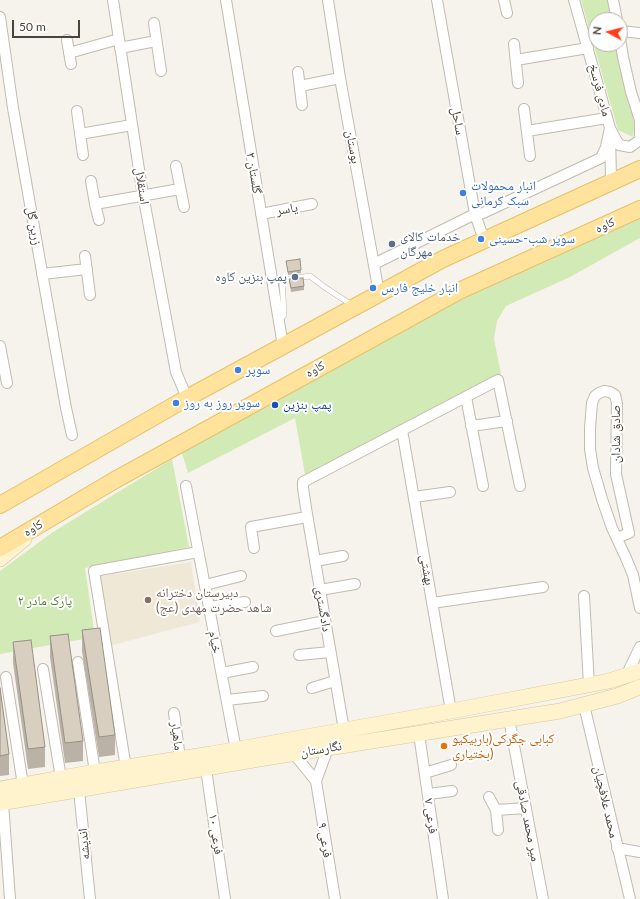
<!DOCTYPE html>
<html>
<head>
<meta charset="utf-8">
<style>
	body { margin:0 }
	#map { position:relative; width:640px; height:899px; overflow:hidden; background:#f6f3ec; font-family:Lato,sans-serif }
	canvas { display:block }
	.north { position:absolute; left:588px; top:12px; width:40px; height:40px; box-sizing:border-box; background:#fff; border:1px solid #b7b4b0; border-radius:50%; rotate:277deg; font-size:11px; font-weight:700; line-height:16px; text-align:center; color:#4b4439 }
	.north::after { content:''; display:block; margin:auto; width:14px; height:18px; background:#fc3f1d; clip-path:polygon(50% 0,100% 100%,50% 72%,0 100%) }
	.scale { position:absolute; left:12px; top:20px; width:68px; height:18px; box-sizing:border-box; border:2px solid #4b4439; border-top:0; padding-left:5px; font-size:12px; line-height:14px; white-space:nowrap; color:#4b4439; -webkit-text-stroke:3px #fff; paint-order:stroke }
</style>
</head>
<body>
<div id="map">
<canvas width="640" height="899"></canvas>
<div class="north">N</div>
<div class="scale">50 m</div>
</div>
<script>
const g = document.querySelector('canvas').getContext('2d');
g.lineJoin = 'round';
function fill(path, color) { g.fillStyle = color; g.fill(path, 'evenodd'); }
const toPath = rows => new Path2D(rows.map(r => 'M' + r).join(''));
function stroke(path, color, width, dash) { g.strokeStyle = color; g.lineWidth = width; g.lineCap = dash ? 'butt' : 'round'; g.setLineDash(dash || []); g.stroke(path); }
function drawText(font, color, halo, rows, align = 'center') {
  g.font = font + ' Lato,"Noto Naskh Arabic",sans-serif'; g.lineWidth = 4; g.setLineDash([]); g.textBaseline = 'middle'; g.strokeStyle = halo; g.fillStyle = color; for (const [text, x, y, turn = 0] of rows) {
    g.save(); g.translate(x, y); g.rotate((+turn || 0) * Math.PI / 180); g.textAlign = isNaN(turn) ? turn : align; if (halo) g.strokeText(text, 0, 0); g.fillText(text, 0, 0); g.restore();
  }
}
const education = toPath([
	[191,562,200,622,109,646,96,577]
]);
const green = toPath([
	[581,0,608,0,613,20,596,20,596,44,617,44,635,123,633,137,618,130],
	[640,219,640,238,570,277,506,306,497,321,494,339,501,374,311,474,305,474,295,418,188,473,182,453,278,397,440,310,524,269],
	[172,459,189,547,85,568,95,637,0,654,0,571,53,532]
]);
const lane = toPath([
	[279,320,284,315,282,280,310,276,323,286,352,305]
]);
const street = toPath([
	[113,0,142,189,176,372,187,398],
	[226,0,283,346],
	[328,0,340,78,379,293],
	[437,0,475,214,484,240],
	[504,0,507,13],
	[574,0,610,128,611,182],
	[613,0,617,20],
	[0,17,13,108,66,408,72,435],
	[154,23,161,71],
	[620,31,640,33],
	[620,38,623,57,631,92,640,120],
	[67,40,71,64],
	[514,44,518,83],
	[120,48,156,41],
	[69,53,119,39],
	[516,60,588,48],
	[298,72,302,105],
	[300,86,340,78],
	[524,109,530,156],
	[77,111,83,155],
	[640,119,640,135],
	[611,130,619,145,630,147,640,140],
	[527,131,607,118],
	[80,134,132,125],
	[176,166,184,207],
	[91,181,95,204,180,189],
	[95,204,99,220],
	[261,214,312,204],
	[85,256,90,295],
	[374,264,475,214,483,213,601,158,606,147,610,128],
	[42,274,87,269],
	[0,346,7,383],
	[466,397,483,486],
	[471,426,507,421],
	[402,430,451,711],
	[186,486,236,750],
	[414,497,450,492],
	[617,538,629,533,616,474,617,403,615,395,610,392,604,391,599,393,595,396,592,403,590,428,590,449,593,468,602,499,612,528,626,558,633,575,640,608],
	[254,548,251,527,307,517],
	[315,561,343,556],
	[205,585,241,576],
	[320,590,355,584],
	[584,596,589,685],
	[432,603,543,587],
	[209,607,245,602],
	[276,631,325,621],
	[299,655,330,652],
	[78,662,95,772],
	[43,669,61,778],
	[222,673,253,667],
	[626,676,640,647],
	[6,677,23,785],
	[312,688,335,681],
	[227,700,263,696],
	[584,705,630,899],
	[174,713,180,759],
	[509,719,543,899],
	[344,730,306,508,303,488,303,482,498,380,520,486],
	[419,734,443,899],
	[328,748,316,781,335,899],
	[294,754,316,781],
	[126,768,94,571,198,552],
	[206,769,225,899],
	[425,773,451,765],
	[79,790,90,899],
	[428,794,452,791],
	[489,797,496,810,498,830],
	[3,803,10,899],
	[496,810,526,808],
	[617,848,640,852]
]);
const secondary = toPath([
	[0,559,24,539],
	[0,789,95,772,211,754,451,711,609,681,640,671],
	[0,803,265,758,560,711,617,696,640,687]
]);
const primary = toPath([
	[0,505,187,398,443,259,640,169],
	[0,548,115,480,459,291,640,209]
]);
const wall = toPath([
	[286,261,301,270,301,273,288,275],
	[289,279,304,286,304,290,291,292],
	[82,630,115,735,115,755,99,757,82,651],
	[50,636,83,741,83,761,65,763,50,657],
	[13,642,45,747,45,767,28,769,13,663],
	[0,688,9,754,9,775,0,776]
]);
const building = toPath([
	[300,259,301,270,288,272,286,261,300,259],
	[303,278,304,286,291,288,289,279,303,278],
	[100,628,115,735,99,737,82,630,100,628],
	[68,634,83,741,65,743,50,636,68,634],
	[31,640,45,747,28,749,13,642,31,640],
	[0,688,9,754,0,756,0,688]
]);
const markers = [
	[463,193,4,"#3f7fe0"],
	[481,239,4,"#3f7fe0"],
	[392,244,4,"#5c6f8a"],
	[295,277,4,"#5c6f8a"],
	[373,288,4,"#3f7fe0"],
	[238,370,4,"#3f7fe0"],
	[176,403,4,"#3f7fe0"],
	[275,405,4,"#1a4fb4"],
	[148,600,4,"#8d6e63"],
	[444,746,4,"#e8710a"]
];
const streetNames = [
	["مادی فرسخ",600,90,75],
	["ساحل",458,121,80],
	["بوستان",353,147,80],
	["گلستان ۲",254,173,81],
	["استقلال",142,186,81],
	["یاسر",287,209,-10],
	["کاوه",605,225,-24],
	["زرین گل",34,226,80],
	["کاوه",315,369,-29],
	["صادق شادان",616,434,-90],
	["کاوه",33,528,-31],
	["بهشتی",427,570,80],
	["دادگستری",323,609,80],
	["خیام",215,642,79],
	["ماهیار",177,736,83],
	["نگارستان",321,749,-9],
	["محمد علافچیان",606,802,77],
	["فرعی ۷",431,816,82],
	["میر محمد صادقی",528,821,79],
	["فرعی ۱۰",216,834,82],
	["فرعی ۹",325,840,81],
	["اندیشه",84,844,-95]
];
const shopNames = [
	["انبار محمولات",471,186],
	["سبک کرمانی",471,201],
	["سوپر شب-حسینی",489,239],
	["انبار خلیج فارس",381,288],
	["سوپر",246,370],
	["سوپر روز به روز",184,403]
];
const serviceNames = [
	["خدمات کالای",400,237],
	["مهرگان",400,252],
	["پمپ بنزین کاوه",287,277,"right"]
];
const transitNames = [
	["پمپ بنزین",283,405]
];
const educationNames = [
	["دبیرستان دخترانه",156,593],
	["شاهد حضرت مهدی (عج)",156,608]
];
const parkNames = [
	["پارک مادر ۲",45,601]
];
const foodNames = [
	["کبابی جگرکی(باربیکیو",452,739],
	["بختیاری)",452,754]
];
fill(education, '#efe8d6');
fill(green, '#d2eab5');
stroke(lane, '#c2bbae', 6);
stroke(street, '#c2bbae', 12);
stroke(secondary, '#d6c79b', 16);
stroke(primary, '#e6c16a', 18);
stroke(lane, '#fff', 5);
stroke(street, '#fff', 10);
stroke(secondary, '#fff3cd', 15);
stroke(primary, '#ffe39c', 16);
fill(wall, '#bab2a6');
fill(building, '#d8cfc1');
stroke(building, '#979187', 1);
for (const [x, y, r, color] of markers) { const dot = new Path2D(); dot.arc(x, y, r, 0, 2 * Math.PI); g.fillStyle = color; g.fill(dot); stroke(dot, '#fff', 1.5); }
drawText('13px', '#4b4439', '#fff', streetNames);
drawText('13px', '#366cbe', '#fff', shopNames, 'left');
drawText('13px', '#4e5e75', '#fff', serviceNames, 'left');
drawText('13px', '#164399', '#fff', transitNames, 'left');
drawText('13px', '#785e54', '#fff', educationNames, 'left');
drawText('13px', '#4a7f2a', '#fff', parkNames);
drawText('13px', '#c56008', '#fff', foodNames, 'left');
</script>
</body>
</html>
